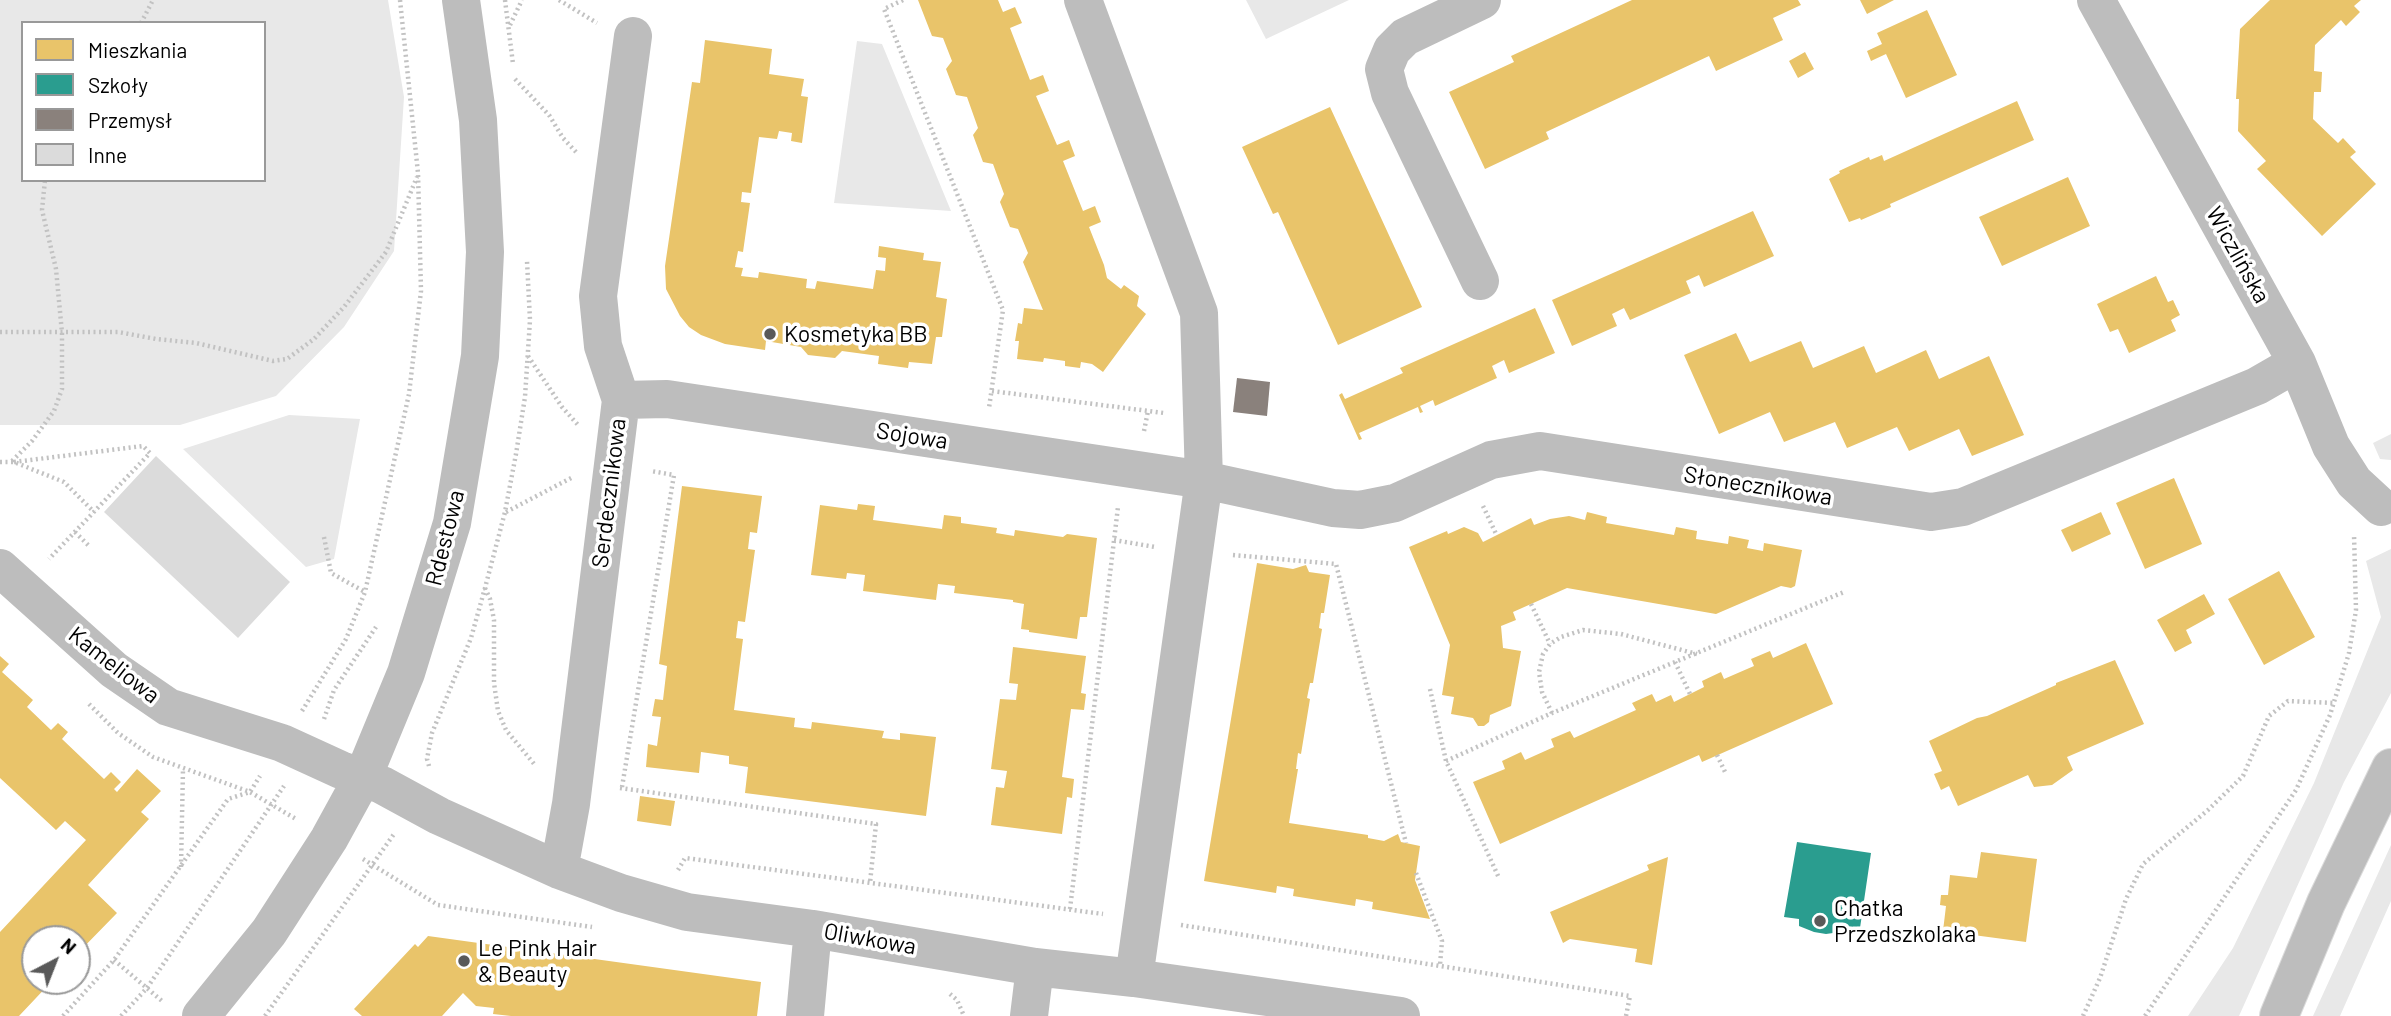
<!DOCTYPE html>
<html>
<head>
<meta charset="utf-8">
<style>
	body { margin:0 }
	#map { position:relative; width:2391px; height:1016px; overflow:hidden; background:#fff; font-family:Barlow,sans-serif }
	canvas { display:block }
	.legend { position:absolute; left:21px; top:21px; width:245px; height:161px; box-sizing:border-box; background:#fff; border:2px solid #999; margin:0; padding:9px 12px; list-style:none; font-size:21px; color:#000 }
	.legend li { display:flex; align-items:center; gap:14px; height:35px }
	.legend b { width:35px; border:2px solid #999 }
	.north { position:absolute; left:21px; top:925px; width:70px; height:70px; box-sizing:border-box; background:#fff; border:2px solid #999; border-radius:50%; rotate:42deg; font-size:19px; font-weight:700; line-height:28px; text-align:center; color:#000 }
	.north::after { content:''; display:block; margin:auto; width:24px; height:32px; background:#595959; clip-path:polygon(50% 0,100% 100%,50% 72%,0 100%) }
</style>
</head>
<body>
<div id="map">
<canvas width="2391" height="1016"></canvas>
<ul class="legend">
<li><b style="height:19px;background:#e9c46a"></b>Mieszkania</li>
<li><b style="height:19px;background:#2a9d8f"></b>Szkoły</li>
<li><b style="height:19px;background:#8a817c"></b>Przemysł</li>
<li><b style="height:19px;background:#dbdbdb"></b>Inne</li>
</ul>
<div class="north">N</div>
</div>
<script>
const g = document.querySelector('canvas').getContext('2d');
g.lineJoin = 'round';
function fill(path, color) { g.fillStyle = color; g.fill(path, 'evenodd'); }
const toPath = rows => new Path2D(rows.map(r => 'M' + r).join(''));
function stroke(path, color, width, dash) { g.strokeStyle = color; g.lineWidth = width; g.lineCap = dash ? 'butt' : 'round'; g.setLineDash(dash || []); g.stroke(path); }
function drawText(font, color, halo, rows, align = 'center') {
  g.font = font + ' Barlow,sans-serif'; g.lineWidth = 7; g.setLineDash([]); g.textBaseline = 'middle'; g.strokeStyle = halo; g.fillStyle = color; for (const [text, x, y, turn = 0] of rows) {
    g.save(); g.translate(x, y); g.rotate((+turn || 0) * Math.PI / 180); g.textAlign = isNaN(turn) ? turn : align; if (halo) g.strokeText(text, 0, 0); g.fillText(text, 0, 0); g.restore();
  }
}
const green = toPath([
	[0,0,388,0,404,97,394,251,344,327,276,396,180,425,0,425],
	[23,23,264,23,264,180,23,180],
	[1246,0,1349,0,1266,39],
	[857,41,882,44,951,211,834,203],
	[289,415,360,419,334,559,306,567,183,449],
	[2391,434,2391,460,2380,459,2373,443],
	[2391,549,2391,693,2344,782,2239,1016,2188,1016,2233,948,2314,783,2381,617,2366,561],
	[2391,845,2391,901,2340,1016,2313,1016]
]);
const homes = toPath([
	[918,0,998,0,1003,12,1015,7,1022,23,1010,28,1030,80,1043,75,1049,91,1036,96,1057,145,1069,140,1075,156,1063,161,1083,211,1095,206,1101,222,1089,227,1104,265,1107,278,1121,289,1124,285,1139,296,1137,306,1146,314,1103,372,1092,364,1081,362,1080,368,1065,366,1065,361,1044,358,1043,362,1017,359,1019,341,1015,341,1018,323,1022,324,1024,308,1043,310,1023,262,1028,253,1018,229,1010,227,1000,202,1004,194,993,164,983,162,973,135,978,128,967,97,956,95,946,69,952,61,943,38,932,36],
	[1632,0,1798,0,1801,5,1773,18,1783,40,1716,71,1709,56,1546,132,1549,139,1485,169,1449,92,1514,62,1511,56],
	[1860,0,1894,0,1867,14],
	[2270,0,2361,0,2354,6,2360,12,2346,26,2341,20,2315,45,2314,71,2322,72,2321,92,2314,92,2313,119,2338,143,2343,138,2356,152,2350,157,2376,184,2322,236,2257,169,2266,161,2238,131,2239,99,2236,99,2240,29],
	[1927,10,1957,75,1906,98,1886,54,1871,61,1867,51,1882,44,1877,33],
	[705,40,772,49,769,74,804,79,801,96,808,97,802,143,791,141,792,133,779,131,777,139,759,137,751,193,742,192,741,202,750,203,743,252,738,251,735,267,743,268,741,276,758,278,759,272,807,279,806,288,815,289,817,281,873,289,876,270,885,271,886,258,878,257,879,246,924,253,923,260,941,262,936,297,947,299,942,337,936,337,932,364,909,362,908,368,878,364,879,356,842,351,835,358,808,355,801,347,766,341,765,350,725,344,701,335,689,327,680,316,666,289,665,266,692,82,700,83],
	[1805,52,1814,69,1798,78,1789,61],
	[2017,101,2034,140,1890,204,1891,207,1861,220,1860,218,1849,222,1829,179,1840,173,1839,171,1869,157,1870,160,1882,155,1884,161],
	[1330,107,1422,307,1338,345,1278,212,1273,214,1242,147],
	[2068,177,2090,226,2002,266,1979,217],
	[1753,211,1774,256,1704,287,1699,275,1686,281,1691,293,1630,320,1624,308,1612,314,1617,326,1572,346,1552,300],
	[2156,276,2168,302,2173,300,2180,315,2171,320,2176,331,2129,353,2118,329,2110,332,2097,304],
	[1535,308,1555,353,1509,373,1504,360,1492,366,1497,378,1435,406,1433,400,1420,406,1423,412,1420,413,1418,407,1359,433,1362,439,1359,440,1339,395,1342,393,1345,399,1403,373,1400,368],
	[1736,333,1750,362,1801,341,1813,368,1864,346,1876,373,1926,350,1939,379,1989,356,2024,435,1972,456,1959,429,1909,451,1897,427,1847,448,1835,422,1784,442,1770,412,1719,434,1684,355],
	[2174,478,2202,544,2145,569,2116,503],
	[682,486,762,496,757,533,750,532,748,549,755,550,745,622,738,621,736,638,743,639,734,710,795,718,794,727,811,729,812,722,884,731,882,738,900,740,900,733,936,737,926,816,745,793,748,767,729,764,729,756,701,752,699,773,646,767,648,744,657,746,661,717,652,716,655,699,663,700,667,666,659,664],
	[858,504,875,506,873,520,942,529,944,515,961,517,961,523,997,528,996,533,1014,536,1015,530,1063,537,1067,534,1097,538,1087,617,1080,617,1077,639,1029,632,1029,630,1021,629,1024,604,1013,602,1013,600,954,593,955,586,938,584,936,600,863,591,865,575,847,573,846,579,811,575,820,505,857,510],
	[1587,512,1607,517,1606,523,1674,535,1676,527,1697,531,1696,539,1728,544,1729,536,1749,540,1747,548,1763,551,1764,543,1802,550,1795,586,1791,588,1781,586,1716,614,1567,588,1513,612,1516,620,1501,626,1503,648,1521,651,1511,706,1490,715,1489,722,1484,726,1478,726,1473,718,1451,714,1454,697,1442,695,1450,645,1409,547,1447,531,1448,534,1464,527,1478,533,1483,542,1531,518,1534,525,1550,519,1569,516,1585,520],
	[2101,512,2111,534,2072,552,2061,530],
	[1257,563,1293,569,1306,565,1309,572,1330,575,1324,613,1321,613,1320,621,1319,628,1322,629,1313,683,1310,683,1307,698,1310,699,1301,754,1298,753,1296,769,1298,769,1289,823,1368,835,1368,838,1384,841,1398,834,1401,842,1420,846,1415,880,1430,919,1372,909,1373,902,1356,899,1355,906,1293,896,1294,889,1277,886,1276,893,1204,881],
	[2279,571,2315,637,2264,665,2228,599],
	[2204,594,2215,614,2186,630,2192,643,2175,652,2157,620],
	[1806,643,1833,704,1702,762,1699,755,1500,844,1473,782,1505,769,1502,761,1521,752,1525,760,1554,747,1551,739,1570,731,1574,738,1636,710,1632,703,1652,694,1656,702,1671,695,1674,702,1704,687,1702,681,1721,672,1724,679,1754,666,1751,659,1770,651,1773,658],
	[1013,647,1086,656,1081,693,1086,694,1084,710,1071,709,1062,777,1074,779,1072,798,1067,797,1062,834,991,825,996,787,1004,788,1007,771,991,769,1000,699,1016,700,1018,684,1009,683],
	[0,656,9,664,2,672,33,700,27,707,51,730,58,723,68,732,62,739,104,779,111,772,121,782,114,789,117,792,137,769,161,791,141,812,149,819,88,885,117,913,77,954,77,939,35,939,35,981,52,981,19,1016,0,1016,0,932,86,840,65,821,56,830,0,778],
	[2115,660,2144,724,2067,757,2073,770,2052,785,2034,787,2028,775,1958,806,1949,786,1941,790,1934,774,1942,771,1929,741,1977,718,1987,716,2056,685,2056,683],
	[640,796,675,801,671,826,637,821],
	[1981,852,2037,859,2026,942,1943,931,1946,906,1940,905,1941,895,1948,895,1950,875,1977,878],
	[1668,857,1652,965,1635,962,1637,949,1570,939,1563,943,1550,912,1649,870,1647,865],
	[428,936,761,982,757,1016,511,1016,493,1014,494,1008,476,1006,463,993,442,1016,362,1016,354,1009,415,944,418,947]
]);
const schools = toPath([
	[1797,842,1871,853,1860,928,1844,927,1843,934,1840,932,1826,934,1814,932,1799,926,1799,919,1784,917]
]);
const industry = toPath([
	[1237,378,1270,382,1267,416,1233,412]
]);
const building = toPath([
	[156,456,290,582,238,638,104,512]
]);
const path = toPath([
	[505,0,513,64],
	[559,0,597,23],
	[903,0,884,9,1003,310,989,408],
	[141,23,153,0],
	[510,25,522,0],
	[515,79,549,115,563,138,577,153],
	[0,332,118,332,156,339,196,343,273,361,287,359,314,339,344,307,386,252,417,177],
	[528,356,562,407,578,425],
	[992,391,1164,413],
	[1144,431,1148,411],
	[12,461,32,441,54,411,62,389,62,333,56,269,42,210,45,180],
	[0,462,14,462,64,482,94,512],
	[14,462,143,446,150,453,49,559],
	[1483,506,1497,536],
	[506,512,573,477],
	[75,532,89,546],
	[324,537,331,573,365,592],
	[1114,540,1155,547],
	[1233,555,1336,564,1406,843],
	[485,588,490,599,494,620,494,683,498,711,506,730,535,765],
	[1531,604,1550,644],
	[1675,662,1690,694],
	[1430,689,1446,761,1499,878],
	[89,704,118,733,153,757,250,792,296,819],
	[302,711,346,639,365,592,409,394,421,291,418,173,400,0],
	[1552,713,1542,692,1539,672,1543,654,1550,644,1561,637,1583,630,1621,634,1697,654],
	[324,719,334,690,376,627],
	[1717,755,1726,774],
	[1446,761,1552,713,1844,592],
	[429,766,427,759,432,733,471,638,485,588,505,512,516,454,525,397,530,320,527,261],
	[622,787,674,475,651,471],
	[620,788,876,824,870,883],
	[363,859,438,905,592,927],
	[181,867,183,769],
	[678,870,685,858,1103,914],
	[1416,873,1442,941,1440,965],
	[1070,909,1118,507],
	[1181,925,1630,996,1626,1016],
	[114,960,162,1001],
	[950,994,957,1000,964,1016],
	[63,1016,114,960,228,799,250,792,260,776],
	[121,1016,147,988,284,786],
	[265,1016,394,834],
	[2083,1016,2100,978,2126,899,2143,864,2208,810,2243,776,2269,716,2288,701,2334,703],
	[2145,1016,2296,790,2330,715,2349,653,2356,610,2354,534]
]);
const minor = toPath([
	[1083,0,1199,313,1204,480,1134,978],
	[2096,0,2297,363,2331,446,2354,482,2381,507],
	[1480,281,1390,93,1384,69,1392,50,1405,37,1482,0],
	[621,400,667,399,1204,480,1333,508,1360,510,1395,503,1491,460,1540,451,1931,512,1963,507,2257,386,2297,363],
	[0,568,114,670,168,707,282,743,341,770,382,785,439,816,559,870,621,893,687,912,813,929,1035,967,1134,978,1401,1016],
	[559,870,571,804,621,400,603,346,598,296,633,36],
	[201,1016,269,932,329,839,363,777,406,673,452,523,480,356,485,252,478,120,461,0],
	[805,1016,813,929],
	[1029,1016,1035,967]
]);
const highway = toPath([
	[2279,1016,2326,903,2391,768]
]);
const markers = [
	[770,334,7,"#595959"],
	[1820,921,7,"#595959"],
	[464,961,7,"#595959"]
];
const streetNames = [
	["Wiczlińska",2238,255,61],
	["Sojowa",912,436,9],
	["Słonecznikowa",1758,486,9],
	["Serdecznikowa",609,493,-83],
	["Rdestowa",445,538,-76],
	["Kameliowa",114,665,38],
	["Oliwkowa",870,939,10]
];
const poiNames = [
	["Kosmetyka BB",784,334],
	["Chatka",1834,908],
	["Przedszkolaka",1834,934],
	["Le Pink Hair",478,948],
	["& Beauty",478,974]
];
fill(green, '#e8e8e8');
fill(homes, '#e9c46a');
fill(schools, '#2a9d8f');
fill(industry, '#8a817c');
fill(building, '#dbdbdb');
stroke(highway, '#dbdbdb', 40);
stroke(path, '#c2c2c2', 4.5, [2, 3.5]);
stroke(minor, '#bdbdbd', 38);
stroke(highway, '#bdbdbd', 38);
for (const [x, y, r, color] of markers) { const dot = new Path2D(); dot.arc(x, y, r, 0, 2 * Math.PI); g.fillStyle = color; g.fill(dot); stroke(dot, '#fff', 2.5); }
drawText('23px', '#000', '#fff', streetNames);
drawText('23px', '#000', '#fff', poiNames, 'left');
</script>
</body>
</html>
